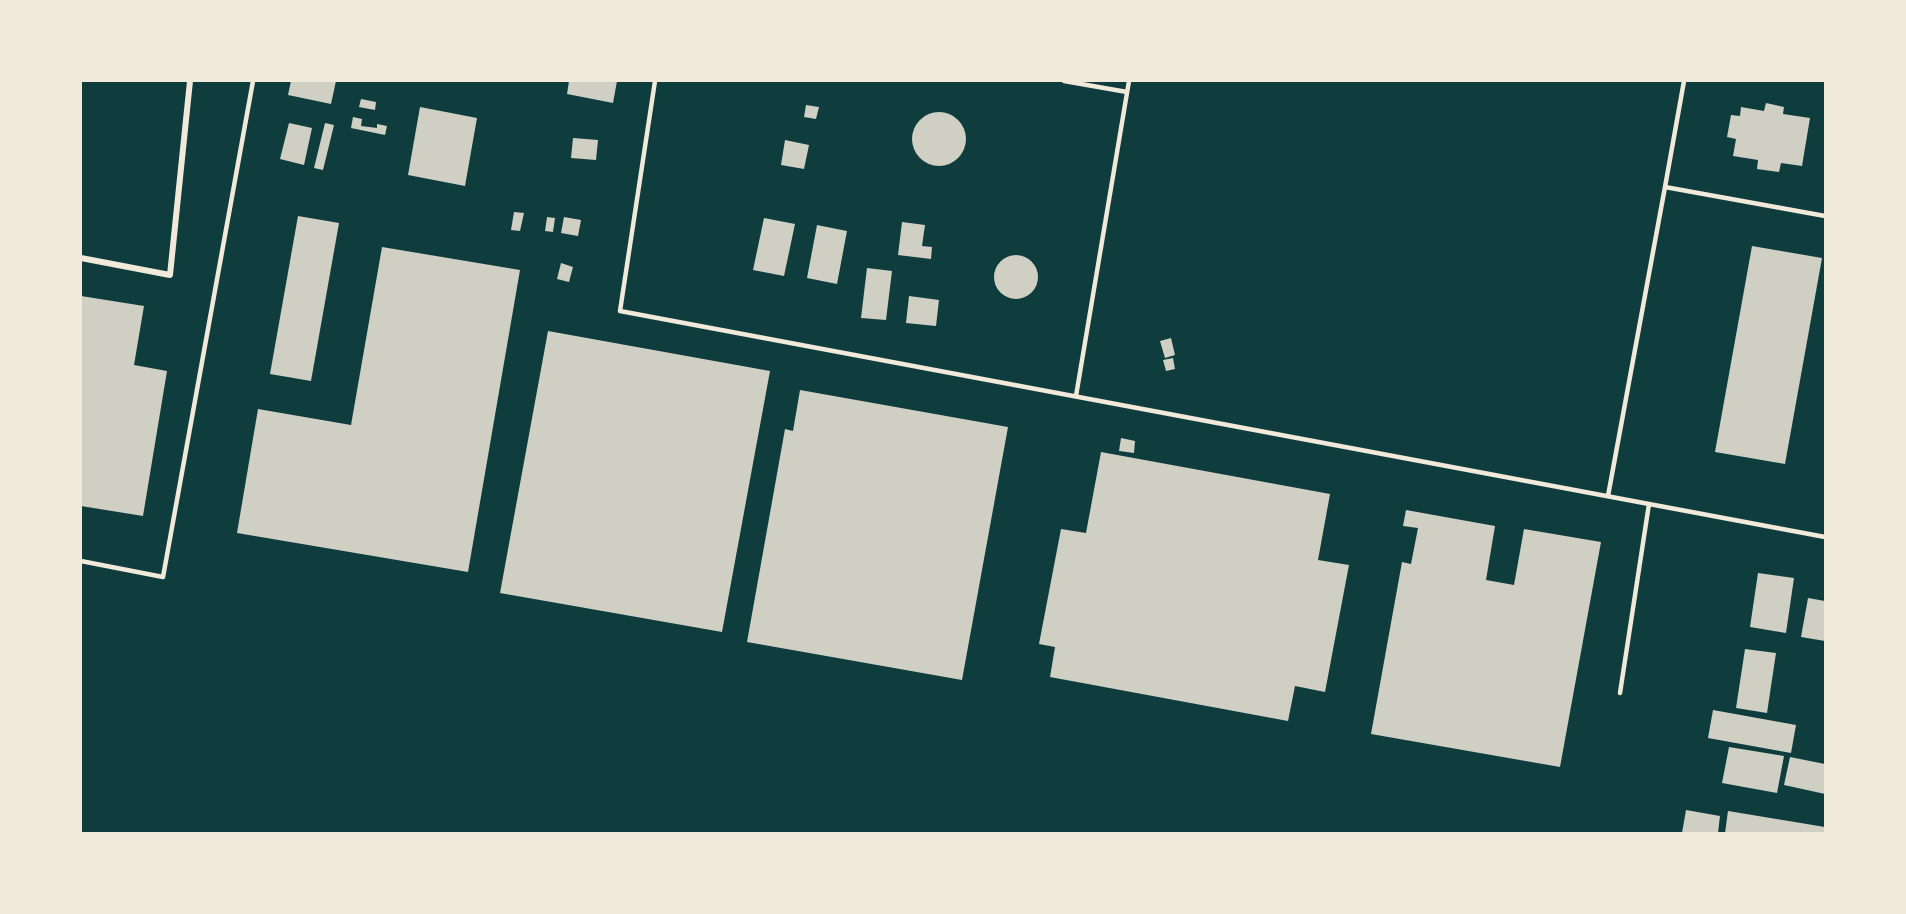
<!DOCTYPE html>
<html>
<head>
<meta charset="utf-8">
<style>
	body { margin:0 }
	#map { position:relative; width:1906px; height:914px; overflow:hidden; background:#0f3d3e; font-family:"Source Serif 4",serif }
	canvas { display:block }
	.frame { position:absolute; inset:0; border:82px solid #f1e9da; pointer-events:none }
</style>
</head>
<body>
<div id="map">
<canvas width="1906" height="914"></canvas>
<div class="frame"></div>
</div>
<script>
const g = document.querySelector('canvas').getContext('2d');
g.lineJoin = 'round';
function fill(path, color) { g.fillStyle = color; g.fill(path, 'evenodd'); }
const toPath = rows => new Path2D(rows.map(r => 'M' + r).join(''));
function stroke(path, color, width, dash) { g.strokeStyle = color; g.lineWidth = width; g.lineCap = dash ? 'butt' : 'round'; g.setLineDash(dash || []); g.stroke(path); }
const building = toPath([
	[291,81,336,81,331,104,288,95],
	[569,81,617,81,613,103,567,94],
	[361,99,376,102,375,110,359,107],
	[1766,103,1784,107,1783,114,1810,118,1802,166,1781,163,1779,172,1757,169,1758,160,1733,156,1736,139,1727,137,1731,115,1740,116,1741,107,1764,111],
	[806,105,819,107,816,119,804,117],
	[420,107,477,118,465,186,408,175],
	'912 139a27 27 0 1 1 54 0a27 27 0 1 1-54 0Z',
	[353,117,362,119,361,126,377,128,377,124,387,126,385,135,351,128],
	[289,123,312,128,304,165,280,159],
	[325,123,334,125,323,170,314,168],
	[573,138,598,140,596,160,571,158],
	[785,140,809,145,804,169,781,165],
	[514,212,524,213,520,231,511,230],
	[298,216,339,223,311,381,270,374],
	[547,217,555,218,553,232,545,231],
	[564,217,581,220,578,236,561,233],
	[764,218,795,224,784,276,753,270],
	[902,222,925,225,922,246,932,247,931,259,898,255],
	[817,225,847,231,837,284,807,278],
	[1752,246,1822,258,1785,464,1715,452],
	[382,247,520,270,468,572,237,533,258,409,351,425],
	'994 277a22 22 0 1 1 44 0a22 22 0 1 1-44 0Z',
	[561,263,573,267,569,282,557,279],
	[867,268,892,271,886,320,861,318],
	[81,296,144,306,134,365,167,371,143,516,81,506],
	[909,296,939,300,936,326,906,323],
	[548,331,770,371,722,632,500,593],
	[1171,338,1175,355,1165,358,1160,341],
	[1173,358,1175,369,1166,371,1163,360],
	[800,390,1008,427,962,680,747,642,785,429,793,431],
	[1121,438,1135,441,1134,453,1119,451],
	[1101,452,1330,494,1318,560,1349,565,1325,692,1295,686,1288,721,1050,677,1055,647,1039,644,1061,529,1086,533],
	[1406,510,1495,526,1486,580,1514,585,1524,529,1601,542,1560,767,1371,734,1402,562,1411,564,1418,528,1403,526],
	[1758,573,1794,578,1786,633,1750,627],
	[1808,598,1825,601,1825,641,1801,637],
	[1745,649,1776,653,1767,713,1736,708],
	[1713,710,1796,725,1791,753,1708,738],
	[1729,747,1784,756,1777,793,1722,783],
	[1790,757,1825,764,1825,794,1784,785],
	[1686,810,1720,816,1718,833,1682,833],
	[1728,811,1825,827,1825,833,1725,833]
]);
const service = toPath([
	[655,81,620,311,1825,537],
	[1064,81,1127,92],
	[1684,81,1665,187,1825,216],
	[1076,396,1129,81],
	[1608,496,1665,187],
	[81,561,163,577,253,81],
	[1620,693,1649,504]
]);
const minor = toPath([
	[81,258,170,275,190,81]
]);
fill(building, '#cfcfc3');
stroke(service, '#f1e9da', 4.5);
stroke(minor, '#f1e9da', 6);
</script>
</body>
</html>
